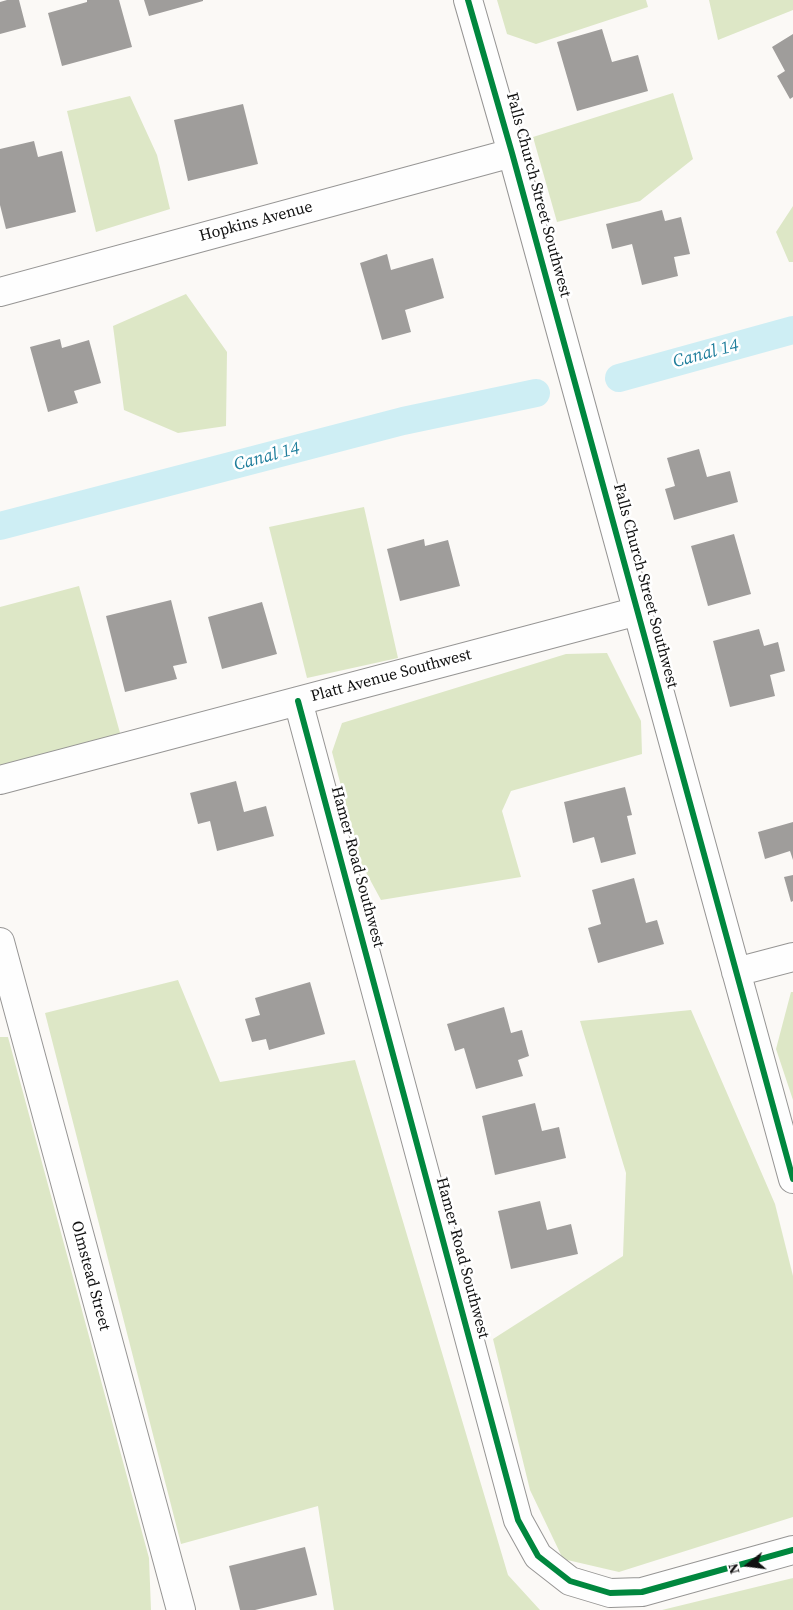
<!DOCTYPE html>
<html>
<head>
<meta charset="utf-8">
<style>
	body { margin:0 }
	#map { position:relative; width:793px; height:1610px; overflow:hidden; background:#fbf9f6; font-family:"Source Serif 4",serif }
	canvas { display:block }
	.north { position:absolute; left:723px; top:1540px; width:50px; height:50px; -webkit-text-stroke:4px #fff; paint-order:stroke; rotate:255deg; font-size:14px; font-weight:700; line-height:20px; text-align:center; color:#101010 }
	.north::after { content:''; display:block; margin:auto; width:18px; height:22px; background:#101010; clip-path:polygon(50% 0,100% 100%,50% 72%,0 100%) }
</style>
</head>
<body>
<div id="map">
<canvas width="793" height="1610"></canvas>
<div class="north">N</div>
</div>
<script>
const g = document.querySelector('canvas').getContext('2d');
g.lineJoin = 'round';
function fill(path, color) { g.fillStyle = color; g.fill(path, 'evenodd'); }
const toPath = rows => new Path2D(rows.map(r => 'M' + r).join(''));
function stroke(path, color, width, dash) { g.strokeStyle = color; g.lineWidth = width; g.lineCap = dash ? 'butt' : 'round'; g.setLineDash(dash || []); g.stroke(path); }
function drawText(font, color, halo, rows, align = 'center') {
  g.font = font + ' "Source Serif 4",serif'; g.lineWidth = 5; g.setLineDash([]); g.textBaseline = 'middle'; g.strokeStyle = halo; g.fillStyle = color; for (const [text, x, y, turn = 0] of rows) {
    g.save(); g.translate(x, y); g.rotate((+turn || 0) * Math.PI / 180); g.textAlign = isNaN(turn) ? turn : align; if (halo) g.strokeText(text, 0, 0); g.fillText(text, 0, 0); g.restore();
  }
}
const forest = toPath([
	[497,0,646,0,648,7,536,44,507,34],
	[709,0,793,0,793,10,718,40],
	[673,93,693,159,640,201,557,222,533,137],
	[130,96,157,155,170,209,96,232,67,111],
	[793,206,793,262,789,262,776,232],
	[186,294,227,352,226,426,178,433,124,410,113,326],
	[364,507,398,658,307,678,269,527],
	[79,586,122,740,0,770,0,607],
	[607,653,641,721,642,754,511,791,502,811,521,877,381,900,362,865,332,752,342,723,566,654],
	[178,980,220,1082,355,1060,508,1575,540,1610,334,1610,318,1506,181,1544,45,1013],
	[791,992,793,992,793,1100,776,1049],
	[691,1010,775,1204,793,1276,793,1517,619,1572,563,1559,530,1490,493,1339,623,1256,626,1173,580,1021],
	[0,1037,8,1037,149,1558,151,1610,0,1610],
	[793,1578,793,1610,662,1610]
]);
const canal = toPath([
	[619,378,793,330],
	[0,526,403,421,536,393]
]);
const building = toPath([
	[7,0,19,0,26,27,0,34,0,2],
	[87,0,119,0,132,47,62,66,48,13,87,2],
	[144,0,203,0,203,1,149,16],
	[602,29,612,62,638,55,648,91,577,111,557,42],
	[793,34,793,97,790,99,777,76,785,71,772,47],
	[243,104,258,164,188,181,174,120],
	[34,141,38,157,62,151,76,212,6,229,0,205,0,149],
	[662,210,665,221,681,217,690,254,674,257,678,276,642,285,632,244,612,249,606,224],
	[387,254,391,270,433,258,444,298,405,310,411,332,382,340,360,263],
	[60,339,62,348,89,340,101,383,74,391,78,403,48,412,30,347],
	[699,449,707,477,730,471,738,502,674,520,665,489,675,486,667,458],
	[734,534,751,594,708,606,691,546],
	[424,539,425,546,448,540,460,586,400,601,387,549],
	[171,600,187,663,173,666,177,679,125,692,106,616],
	[262,602,277,654,222,669,208,617],
	[759,629,764,646,778,642,785,671,770,675,775,696,730,707,713,641],
	[236,781,244,812,266,806,274,836,217,851,210,821,198,824,190,793],
	[625,787,632,815,627,816,636,854,601,863,594,837,573,843,564,802],
	[793,822,793,860,790,851,765,859,758,832],
	[793,875,793,901,791,902,784,877],
	[634,878,646,923,657,920,664,944,598,963,588,928,601,924,592,890],
	[310,982,325,1034,269,1050,266,1039,252,1042,245,1019,260,1015,255,998],
	[504,1007,511,1033,522,1030,529,1056,518,1060,523,1076,476,1089,464,1048,455,1051,447,1024],
	[535,1103,542,1131,559,1127,566,1158,495,1175,482,1116],
	[540,1201,547,1230,571,1224,578,1254,511,1269,498,1211],
	[305,1547,317,1595,255,1610,240,1610,229,1566]
]);
const minor = toPath([
	[468,0,512,153,793,1179],
	[0,292,512,153],
	[298,701,518,1520,538,1556,570,1581,610,1593,642,1592,793,1550],
	[0,780,638,611],
	[0,942,181,1610],
	[736,972,793,957]
]);
const cycleway = toPath([
	[468,0,512,153,793,1179],
	[298,701,518,1520,538,1556,570,1581,610,1593,642,1592,793,1550]
]);
const streetNames = [
	["Falls Church Street Southwest",538,195,75],
	["Hopkins Avenue",256,222,-15],
	["Falls Church Street Southwest",645,586,75],
	["Platt Avenue Southwest",391,676,-15],
	["Hamer Road Southwest",357,867,75],
	["Hamer Road Southwest",462,1258,75],
	["Olmstead Street",90,1276,75]
];
const waterNames = [
	["Canal 14",706,354,-15],
	["Canal 14",267,457,-15]
];
fill(forest, '#dde7c6');
stroke(canal, '#ceeef4', 28);
fill(building, '#9f9d9b');
stroke(minor, '#969594', 30);
stroke(minor, '#fefefe', 28);
stroke(cycleway, '#00873e', 6);
drawText('16px', '#101010', '#fff', streetNames);
drawText('italic 18px', '#1f7e9c', '#fff', waterNames);
</script>
</body>
</html>
